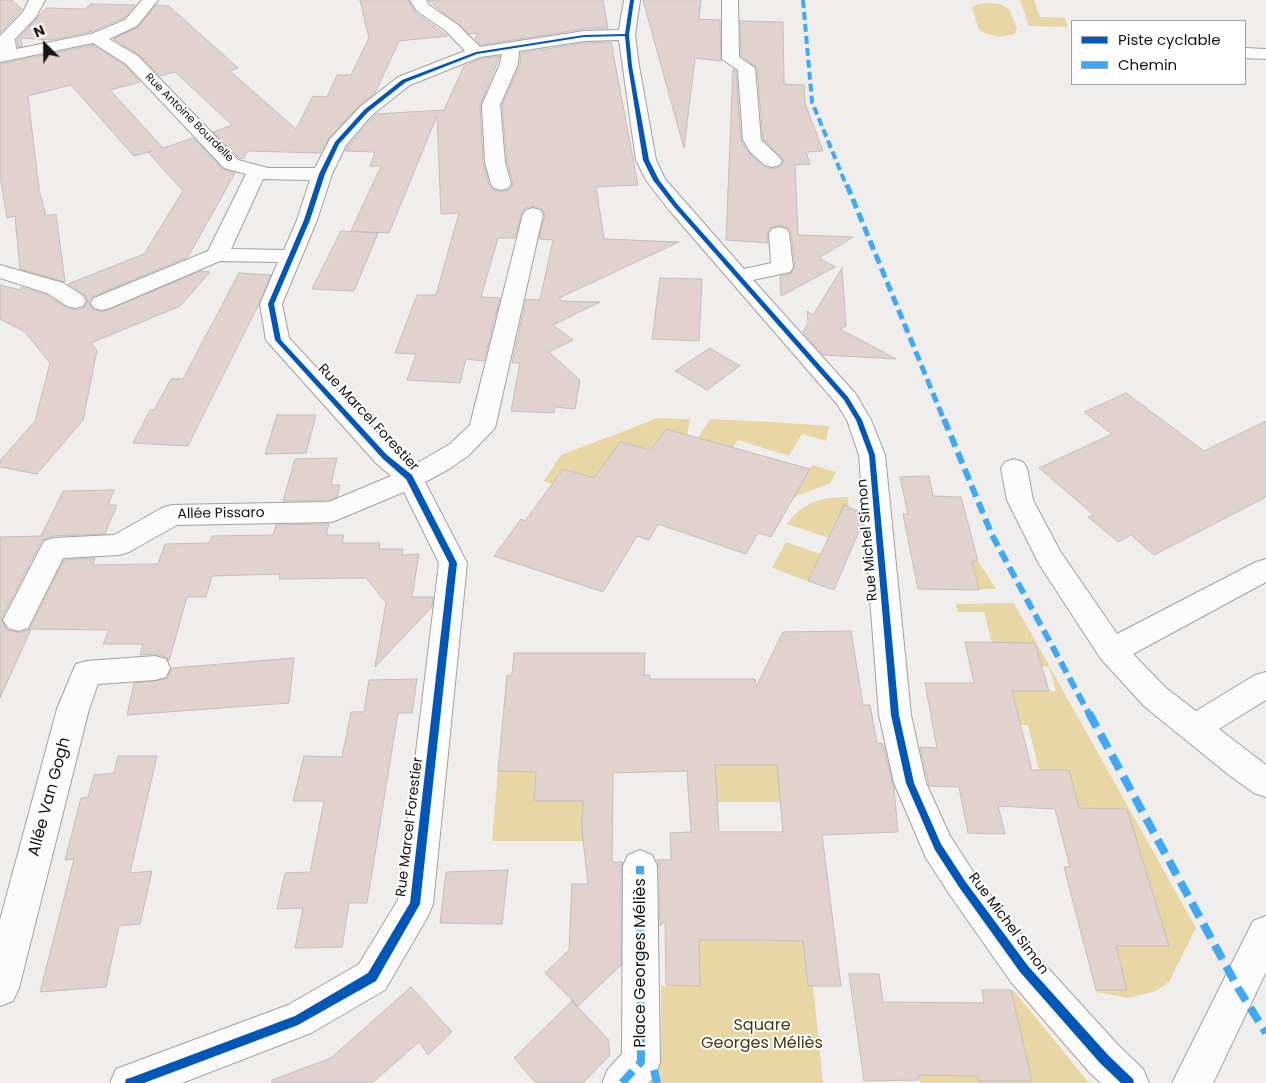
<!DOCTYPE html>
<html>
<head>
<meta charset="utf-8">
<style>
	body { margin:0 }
	#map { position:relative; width:1266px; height:1083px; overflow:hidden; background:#f0eeec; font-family:Poppins,sans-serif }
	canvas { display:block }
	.legend { position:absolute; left:1071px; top:20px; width:175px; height:65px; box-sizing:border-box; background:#fff; border:1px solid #a2a1a1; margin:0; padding:6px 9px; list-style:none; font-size:15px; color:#161514 }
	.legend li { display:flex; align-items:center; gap:10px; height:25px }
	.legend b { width:25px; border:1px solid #a2a1a1 }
	.north { position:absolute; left:20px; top:20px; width:50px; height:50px; -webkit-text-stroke:4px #fff; paint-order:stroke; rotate:337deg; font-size:14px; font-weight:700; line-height:20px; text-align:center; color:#161514 }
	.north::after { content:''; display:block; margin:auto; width:18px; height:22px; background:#161514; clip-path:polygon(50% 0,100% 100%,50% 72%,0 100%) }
</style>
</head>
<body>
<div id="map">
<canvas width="1266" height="1083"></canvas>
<ul class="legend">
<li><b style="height:6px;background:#0057b8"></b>Piste cyclable</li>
<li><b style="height:6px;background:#3fa9f5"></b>Chemin</li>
</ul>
<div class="north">N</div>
</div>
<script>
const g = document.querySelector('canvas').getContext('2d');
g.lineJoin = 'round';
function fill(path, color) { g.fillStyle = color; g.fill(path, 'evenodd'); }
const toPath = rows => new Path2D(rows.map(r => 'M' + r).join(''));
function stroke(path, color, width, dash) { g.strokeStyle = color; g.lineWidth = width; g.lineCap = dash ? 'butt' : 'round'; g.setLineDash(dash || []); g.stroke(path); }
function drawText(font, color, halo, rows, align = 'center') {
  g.font = font + ' Poppins,sans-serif'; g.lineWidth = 4; g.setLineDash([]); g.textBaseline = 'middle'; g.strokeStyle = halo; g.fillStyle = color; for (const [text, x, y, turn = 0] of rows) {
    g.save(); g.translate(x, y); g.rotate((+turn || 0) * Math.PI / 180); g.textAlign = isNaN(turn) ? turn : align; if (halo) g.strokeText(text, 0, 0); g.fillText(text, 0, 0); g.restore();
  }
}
const green = toPath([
	[1020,0,1034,0,1040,17,1065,18,1068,27,1029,26],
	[988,3,1000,4,1009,9,1017,29,1015,34,999,37,987,34,979,30,972,8,978,4],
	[658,418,690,419,687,435,666,429,650,450,620,442,594,478,563,469,552,484,544,481,561,455],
	[710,419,771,422,829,426,826,441,802,434,789,456,738,440,725,461,690,450],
	[812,465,836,472,830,483,789,499],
	[848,497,852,549,828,541,829,538,787,524,795,514,810,503,828,498],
	[786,542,821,554,808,581,772,568],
	[937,561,978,561,996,589,943,590],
	[1014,603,1196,928,1169,982,1156,991,1129,998,1096,992,1096,990,1127,990,1116,946,1169,946,1127,810,1079,808,1039,770,1028,725,1020,725,1012,691,1056,691,1049,667,1042,666,1035,643,992,643,984,612,958,612,956,604],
	[622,736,621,773,536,772,534,801,583,801,583,841,492,841,498,771,527,771],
	[776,760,781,802,717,802,715,765,761,765],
	[699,940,803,941,808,986,813,986,823,1083,641,1083,661,1062,661,986,700,986],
	[1011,990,1014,991,1089,1083,920,1083,919,1075,977,1076,978,1081,1032,1081]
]);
const building = toPath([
	[0,0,12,0,22,9,0,33,0,0],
	[360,0,408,0,416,13,448,36,399,41,375,93,359,106,329,138,322,150,320,150,321,153,248,151,243,159,239,158,213,132,232,125,175,72,160,76,139,55,113,39,138,27,156,5,169,6,238,68,230,71,296,129,313,96,327,97,337,75,351,75,369,38,360,0],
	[428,0,603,0,608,28,584,29,481,45,475,39,478,33,469,34,428,0],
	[643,0,701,0,699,19,720,20,721,61,695,58,684,148,643,0],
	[91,4,135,5,124,18,90,32,51,40,21,38,22,46,18,47,17,40,46,8,85,9,91,4],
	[740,21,783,22,784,84,804,85,805,103,823,151,806,152,810,164,795,165,798,235,853,237,819,258,835,267,781,296,780,276,790,274,795,267,791,233,788,228,780,225,770,228,767,233,768,243,726,240,733,69,736,71,741,141,750,154,764,167,771,169,780,167,784,161,763,139,757,68,741,56,740,21],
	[611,42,638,185,596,187,604,239,679,242,559,298,562,301,600,302,553,325,573,340,549,352,580,380,575,409,555,407,554,413,511,411,520,363,512,363,526,299,540,300,553,240,539,239,545,214,542,209,534,206,525,208,522,213,515,238,498,238,481,297,500,298,484,361,466,359,460,383,407,380,416,354,395,353,417,295,436,295,459,213,441,214,437,116,389,233,351,231,381,166,370,166,375,152,345,151,348,146,376,114,444,110,464,66,480,59,500,56,480,105,483,162,489,184,492,189,500,192,509,190,513,184,507,162,502,105,520,65,521,53,584,43,611,42],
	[93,45,125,65,140,82,110,90,163,148,193,138,223,169,235,173,188,257,92,297,89,302,92,309,102,312,201,271,210,272,180,306,91,343,97,350,83,420,37,474,0,467,0,461,35,421,50,363,25,332,0,319,0,285,21,290,21,287,46,295,67,308,75,310,83,308,88,302,85,295,68,284,144,254,183,191,148,152,152,151,134,156,71,85,28,96,39,189,46,216,56,214,65,282,20,269,15,216,7,218,0,175,0,64,93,45],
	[341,231,378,233,354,291,312,289,341,231],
	[842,268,846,326,840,329,896,359,823,355,803,332,808,323,807,311,813,315,842,268],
	[239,273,271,275,258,306,188,446,133,443,150,410,154,410,171,379,183,379,239,273],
	[660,278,702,279,699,341,652,339,660,278],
	[710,348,740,366,707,390,675,371,710,348],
	[1126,393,1204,451,1266,421,1266,497,1154,555,1131,535,1118,542,1088,517,1094,515,1039,468,1112,434,1084,412,1126,393],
	[277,415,316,415,306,453,265,454,277,415],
	[666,429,810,469,771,537,758,533,746,554,658,524,649,540,637,536,603,592,494,556,521,519,525,521,563,469,594,478,620,442,650,450,666,429],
	[337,458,331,485,340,485,337,497,329,500,283,501,295,459,337,458],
	[929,476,933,496,961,497,978,561,972,561,979,590,918,589,903,514,908,514,900,477,929,476],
	[114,490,108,505,117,505,105,534,54,536,42,540,1,619,7,630,19,633,30,629,64,560,95,558,93,565,158,564,165,544,209,543,212,536,273,535,276,525,329,524,326,535,344,535,342,543,380,543,379,549,403,549,402,555,419,554,412,597,433,597,432,607,375,667,386,603,366,578,279,579,280,574,212,576,206,597,187,597,169,661,166,657,155,654,140,655,143,644,103,644,109,630,31,629,0,698,0,537,41,536,63,491,114,490],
	[844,505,862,513,862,524,834,590,808,581,844,505],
	[851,631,863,705,870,705,877,743,883,744,894,788,898,832,822,835,841,986,808,986,803,941,751,940,699,940,700,986,666,985,665,921,660,926,659,866,657,860,671,860,670,833,691,832,687,771,613,773,612,862,623,862,621,866,621,965,578,1006,545,973,569,950,572,884,588,884,582,830,583,801,534,801,536,772,498,771,507,675,512,675,514,653,645,653,644,675,650,675,650,679,755,679,756,687,783,632,851,631],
	[715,765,777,765,783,832,719,832,715,765],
	[965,642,1035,643,1049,691,1012,691,1032,770,1069,770,1079,808,1127,809,1169,946,1116,946,1127,990,1096,990,1064,867,1070,867,1055,809,998,806,1005,834,968,833,959,787,929,786,920,747,937,748,925,683,974,683,965,642],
	[294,658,289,703,127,715,134,683,166,679,172,668,294,658],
	[417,679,412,713,398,713,367,903,349,903,342,947,295,948,303,908,277,909,285,873,310,872,324,801,293,801,304,756,342,757,351,712,364,712,369,680,417,679],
	[118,756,157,756,130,873,152,871,140,924,119,926,106,987,40,992,74,859,65,860,81,798,88,797,94,775,114,773,118,756],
	[508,870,502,924,440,923,446,872,508,870],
	[849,974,879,974,883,1002,984,1003,982,990,1011,990,1032,1081,978,1081,977,1076,919,1075,919,1080,864,1081,849,974],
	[411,987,452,1032,428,1055,419,1042,372,1083,272,1083,272,1080,331,1058,411,987],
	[572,1001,608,1039,610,1055,583,1083,536,1083,514,1058,572,1001]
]);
const minor = toPath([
	[29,0,45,0,36,17,15,39,16,49,91,34,125,20,142,0,158,0,137,26,109,39,138,56,238,160,268,168,315,168,330,139,360,107,398,77,465,51,446,31,417,11,410,0,426,0,429,5,458,25,480,47,584,31,619,30,624,0,640,0,635,35,639,66,656,160,665,179,744,269,771,263,769,233,772,229,779,227,786,229,789,233,793,267,790,272,753,280,855,393,871,420,885,455,911,715,926,783,950,836,974,873,1037,956,1118,1045,1143,1069,1149,1083,1101,1083,1090,1073,1011,982,950,895,926,858,894,783,879,715,859,455,847,420,837,404,669,210,646,180,636,160,619,40,584,41,519,51,518,64,500,105,505,162,511,184,508,188,501,190,494,188,491,184,485,162,482,105,500,64,502,54,480,57,410,85,372,115,346,145,332,174,317,220,282,304,289,338,394,451,412,466,450,444,470,425,523,214,526,210,533,208,540,210,543,214,495,428,468,456,449,469,425,482,467,563,433,904,428,916,385,990,311,1033,182,1083,110,1083,116,1069,288,1005,359,964,398,900,439,563,404,492,332,522,177,525,129,552,119,555,63,558,28,628,18,631,8,628,3,620,44,541,54,538,114,535,162,508,172,505,329,502,391,476,376,463,266,340,260,304,278,262,220,261,110,308,102,310,94,308,91,303,94,298,208,251,246,174,224,168,126,64,93,43,0,62,0,36,23,12,29,0],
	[263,179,310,180,297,220,284,250,231,249,263,179],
	[722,0,738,0,739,57,755,68,761,140,779,157,782,161,779,165,772,167,765,165,751,153,743,140,738,70,722,59,722,0],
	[1245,48,1266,49,1266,59,1245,58,1245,48],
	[0,265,63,283,83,296,86,301,83,306,75,308,67,306,47,293,0,278,0,265],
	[1014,459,1023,462,1027,468,1033,500,1060,551,1117,634,1256,562,1266,559,1266,582,1133,654,1166,688,1196,711,1255,675,1266,672,1266,700,1219,729,1266,765,1266,797,1254,793,1229,775,1144,706,1101,659,1039,564,1007,500,1001,468,1005,462,1014,459],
	[155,656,166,659,170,668,166,677,155,680,98,684,89,709,19,988,13,1001,0,1006,0,920,57,709,72,673,76,664,87,661,155,656],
	[640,850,652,855,657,866,660,1062,655,1076,648,1083,602,1083,608,1069,622,1054,623,866,628,855,640,850],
	[1266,916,1266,972,1213,1083,1172,1083,1253,921,1266,916]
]);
const quietFar3 = toPath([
	[803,0,812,102,847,187]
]);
const quietFar2 = toPath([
	[847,185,944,420]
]);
const quietFar1 = toPath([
	[944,419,992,535,1089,714]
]);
const quiet = toPath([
	[1089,713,1238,988,1266,1033],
	[654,1070,657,1083],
	[622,1083,641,1062,640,866]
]);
const cycleway = toPath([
	[630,0,634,0,629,35,632,66,649,160,659,180,678,205,848,397,862,420,875,455,899,715,914,783,941,844,965,881,1028,966,1108,1055,1133,1079,1134,1083,1121,1083,1100,1063,1020,972,959,887,935,850,906,783,891,715,869,455,856,420,844,400,674,207,653,180,643,160,628,66,625,36,584,37,477,54,406,82,368,112,339,144,325,174,310,220,274,304,281,340,387,455,412,475,457,563,420,904,376,981,298,1025,144,1083,125,1083,126,1079,130,1078,295,1016,368,973,410,903,449,563,406,479,383,459,275,340,268,304,304,220,319,174,335,142,364,110,402,80,476,52,584,35,625,34,630,0]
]);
const farStreetnames = [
	["Rue Antoine Bourdelle",189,118,45]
];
const streetNames = [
	["Rue Marcel Forestier",368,418,47],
	["Allée Pissaro",221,514,-1],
	["Rue Michel Simon",868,540,-95],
	["Rue Marcel Forestier",410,827,-83],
	["Rue Michel Simon",1008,924,53]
];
const nearStreetnames = [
	["Allée Van Gogh",50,797,-75],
	["Place Georges Méliès",641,963,-90]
];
const nearParknames = [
	["Square",762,1026],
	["Georges Méliès",762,1044]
];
fill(green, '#e8d7a5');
fill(building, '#e1d2ce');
stroke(building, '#c0bfbe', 1);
stroke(minor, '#a3a2a0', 2);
fill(minor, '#fdfcfc');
stroke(quietFar3, '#3fa9f5', 4, [8, 4]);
stroke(quietFar2, '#3fa9f5', 5, [10, 5]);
stroke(quietFar1, '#3fa9f5', 6, [12, 6]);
stroke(quiet, '#3fa9f5', 8, [16, 8]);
fill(cycleway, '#0057b8');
drawText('11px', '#161514', '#fff', farStreetnames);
drawText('14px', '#161514', '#fff', streetNames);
drawText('16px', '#161514', '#fff', nearStreetnames);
drawText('16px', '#453912', '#fff', nearParknames);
</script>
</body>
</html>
